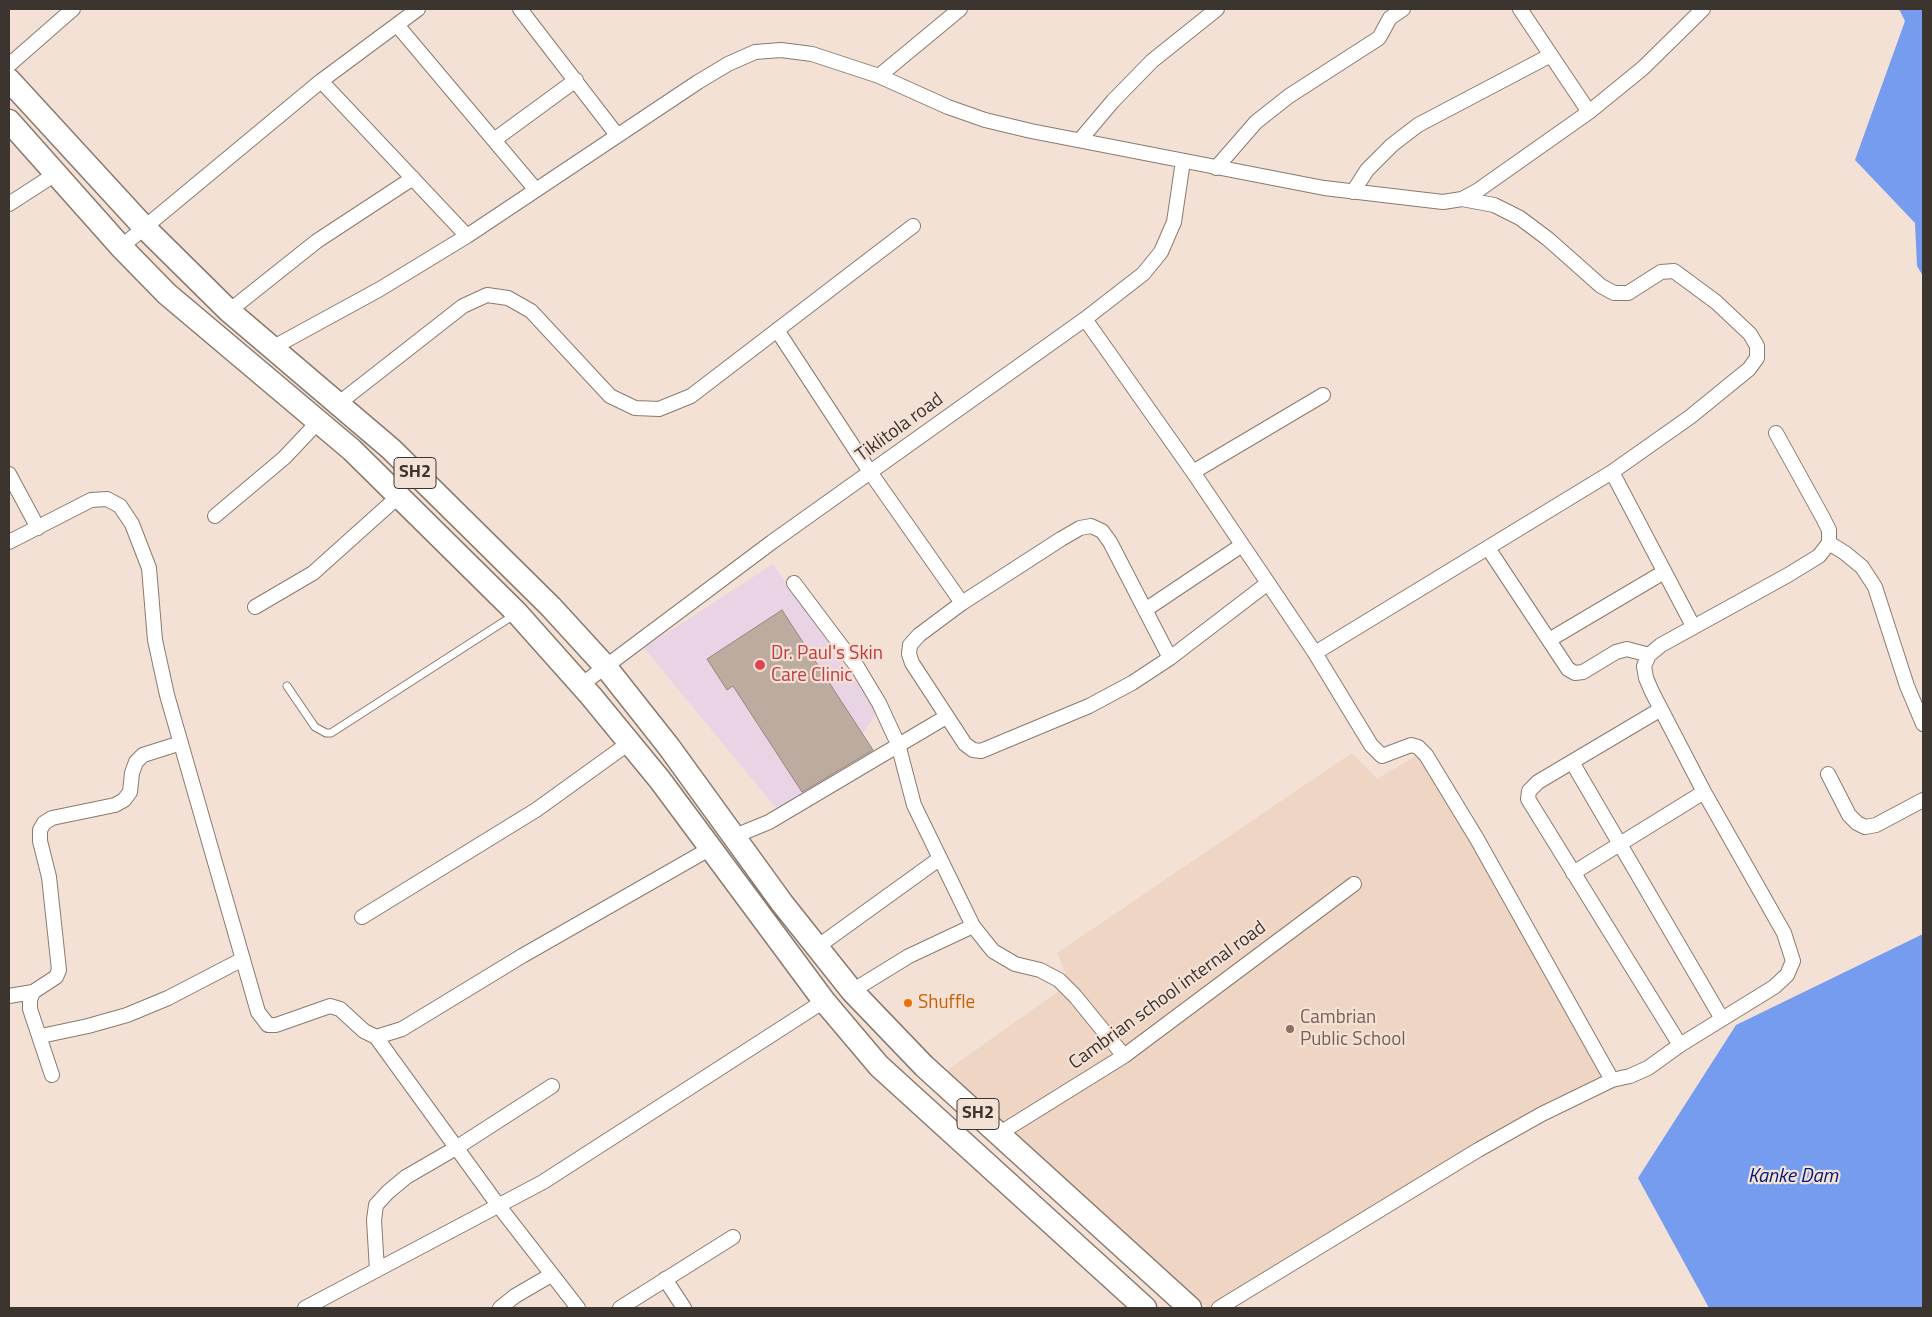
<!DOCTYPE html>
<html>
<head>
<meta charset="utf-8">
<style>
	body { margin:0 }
	#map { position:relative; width:1932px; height:1317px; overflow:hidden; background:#f4e1d5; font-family:"Titillium Web",sans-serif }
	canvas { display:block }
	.frame { position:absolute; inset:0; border:10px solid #3b342f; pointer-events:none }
</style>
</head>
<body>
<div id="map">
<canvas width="1932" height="1317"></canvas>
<div class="frame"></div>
</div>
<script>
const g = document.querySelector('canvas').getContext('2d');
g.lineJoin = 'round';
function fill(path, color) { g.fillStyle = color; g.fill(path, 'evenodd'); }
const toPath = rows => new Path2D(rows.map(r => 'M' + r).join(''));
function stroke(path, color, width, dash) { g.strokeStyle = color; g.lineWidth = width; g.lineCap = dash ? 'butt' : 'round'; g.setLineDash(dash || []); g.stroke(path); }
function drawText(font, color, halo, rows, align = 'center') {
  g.font = font + ' "Titillium Web",sans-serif'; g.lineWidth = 4.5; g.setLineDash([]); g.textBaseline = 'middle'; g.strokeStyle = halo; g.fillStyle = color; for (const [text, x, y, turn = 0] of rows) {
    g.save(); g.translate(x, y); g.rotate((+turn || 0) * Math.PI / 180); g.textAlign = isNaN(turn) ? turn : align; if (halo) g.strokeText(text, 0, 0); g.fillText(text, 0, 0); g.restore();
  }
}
const commercial = toPath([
	[773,564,877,712,820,799,785,819,644,648]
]);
const built = toPath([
	[1423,752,1605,1080,1220,1308,1208,1308,1096,1219,939,1076,1070,983,1057,953,1352,753,1377,779]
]);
const water = toPath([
	[1899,9,1923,9,1923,276,1917,266,1915,223,1855,160,1905,21],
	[1923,934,1923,1308,1709,1308,1638,1178,1736,1025]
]);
const building = toPath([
	[782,610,873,750,802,792,733,686,727,690,707,659,782,610]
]);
const lane = toPath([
	[287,686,315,727,326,733,331,733,514,615]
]);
const street = toPath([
	[520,9,617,135],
	[1520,9,1589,112],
	[397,25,536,190],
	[9,65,73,9],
	[879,76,960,9],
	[321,81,467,236],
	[494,140,576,80],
	[1080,140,1113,101,1152,61,1217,9],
	[1216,168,1256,122,1289,96,1379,38,1390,18,1403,9],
	[1353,192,1367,170,1392,145,1418,125,1551,55],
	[9,204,57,173],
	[121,247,321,81,418,9],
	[229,311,317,241,413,178],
	[1085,319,1193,472,1268,583,1315,653,1371,745,1382,756,1411,745,1418,747,1426,755,1477,839,1612,1080],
	[777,330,870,472,962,603],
	[272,348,380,289,467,236,698,82,728,64,755,52,781,50,812,54,879,76,948,107,985,120,1031,131,1324,188,1443,202,1462,199,1477,191,1589,112,1643,68,1703,9],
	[339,403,463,306,487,295,508,298,531,311,610,396,635,408,659,409,691,396,913,226],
	[1193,472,1323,395],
	[1612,472,1693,626],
	[9,474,38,528],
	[215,516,284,458,319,421],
	[9,542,91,500,107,499,120,506,132,524,149,568,155,640,167,695,258,1012,268,1025,276,1025,330,1006,340,1009,364,1031,376,1037,402,1029,522,956,711,848],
	[1829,543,1845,553,1862,567,1875,587,1907,686,1923,724],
	[1488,548,1568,669,1575,673,1583,672,1616,652,1627,649,1649,655],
	[794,583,858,668,879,703,898,744,914,805,973,926,993,951,1015,964,1040,970,1059,980,1075,996,1124,1056],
	[255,607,313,573,400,495],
	[1145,610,1242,545],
	[1549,640,1664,572],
	[1315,653,1612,472,1690,417,1749,369,1757,358,1757,346,1750,334,1716,302,1674,271,1661,272,1628,293,1614,293,1601,286,1548,239,1520,218,1494,205,1462,199],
	[1170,658,1110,542,1102,531,1091,526,1080,528,1061,539,962,603,919,635,910,645,909,654,912,663,965,744,973,750,981,751,1089,706,1132,683,1170,658,1268,583],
	[581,685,772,542,1085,319,1143,274,1161,252,1174,222,1183,161],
	[1661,709,1538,782,1529,791,1528,799,1680,1045],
	[1572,762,1722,1019],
	[1828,774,1849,815,1857,823,1865,827,1876,825,1923,800],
	[735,836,769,822,946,717],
	[1573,873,1704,792],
	[362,917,536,810,629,743],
	[817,947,939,859],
	[852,991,909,956,973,926],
	[9,996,33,992],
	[41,1036,88,1026,127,1015,168,998,243,959],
	[376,1037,498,1205,578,1308],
	[52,1075,30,1009,30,1000,33,992,56,977,59,970,49,877,40,841,40,830,44,823,52,818,115,805,124,800,130,792,132,773,136,762,143,755,181,743],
	[1000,1133,1124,1056,1354,884],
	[377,1270,374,1220,376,1205,388,1192,406,1177,456,1148,552,1086],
	[665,1279,684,1308],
	[305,1308,543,1182,824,1001],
	[500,1308,515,1296,551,1275],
	[620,1308,733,1237],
	[1219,1308,1478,1150,1542,1114,1612,1080,1630,1076,1648,1068,1680,1045,1774,987,1787,975,1793,961,1784,933,1704,792,1652,692,1646,678,1644,666,1649,655,1661,645,1788,575,1819,556,1829,543,1829,530,1823,518,1776,433]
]);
const primary = toPath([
	[9,80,144,227,229,311,391,449,551,607,605,666,669,747,782,903,852,991,924,1066,1190,1308],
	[9,121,121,247,167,294,352,450,517,613,591,696,660,780,824,1001,879,1066,1145,1308]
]);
const markers = [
	[760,665,6,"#e0444e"],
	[908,1003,5,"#e8710a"],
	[1290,1029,5,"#8d6e63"]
];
const shields = [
	[415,473,42],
	[978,1114,42]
];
const shieldNames = [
	["SH2",415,473],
	["SH2",978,1114]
];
const streetNames = [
	["Tiklitola road",900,428,-36],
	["Cambrian school internal road",1168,996,-36]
];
const healthNames = [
	["Dr. Paul's Skin",771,654],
	["Care Clinic",771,676]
];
const foodNames = [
	["Shuffle",918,1003]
];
const educationNames = [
	["Cambrian",1300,1018],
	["Public School",1300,1040]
];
const waterNames = [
	["Kanke Dam",1793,1177]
];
fill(commercial, '#e8d4e4');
fill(built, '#eed5c4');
fill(water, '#759cee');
fill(building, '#bcab9f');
stroke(building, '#99887d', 1);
stroke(lane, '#8a7a6e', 9);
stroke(street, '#8a7a6e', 16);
stroke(primary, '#8a7a6e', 25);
stroke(lane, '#fff', 7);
stroke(street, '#fff', 14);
stroke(primary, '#fff', 22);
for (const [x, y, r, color] of markers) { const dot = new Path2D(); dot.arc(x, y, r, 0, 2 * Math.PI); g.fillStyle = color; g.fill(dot); stroke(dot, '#f4e1d5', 2); }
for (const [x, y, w] of shields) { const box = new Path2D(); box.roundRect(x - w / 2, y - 15.5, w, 31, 4); g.fillStyle = '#f4e1d5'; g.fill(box); stroke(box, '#3b342f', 1); }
drawText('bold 18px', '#3b342f', null, shieldNames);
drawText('19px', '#3b342f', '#f4e1d5', streetNames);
drawText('19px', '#be3a42', '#f4e1d5', healthNames, 'left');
drawText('19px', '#c56008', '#f4e1d5', foodNames, 'left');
drawText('19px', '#785e54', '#f4e1d5', educationNames, 'left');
drawText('italic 20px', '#021c79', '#f4e1d5', waterNames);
</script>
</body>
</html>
